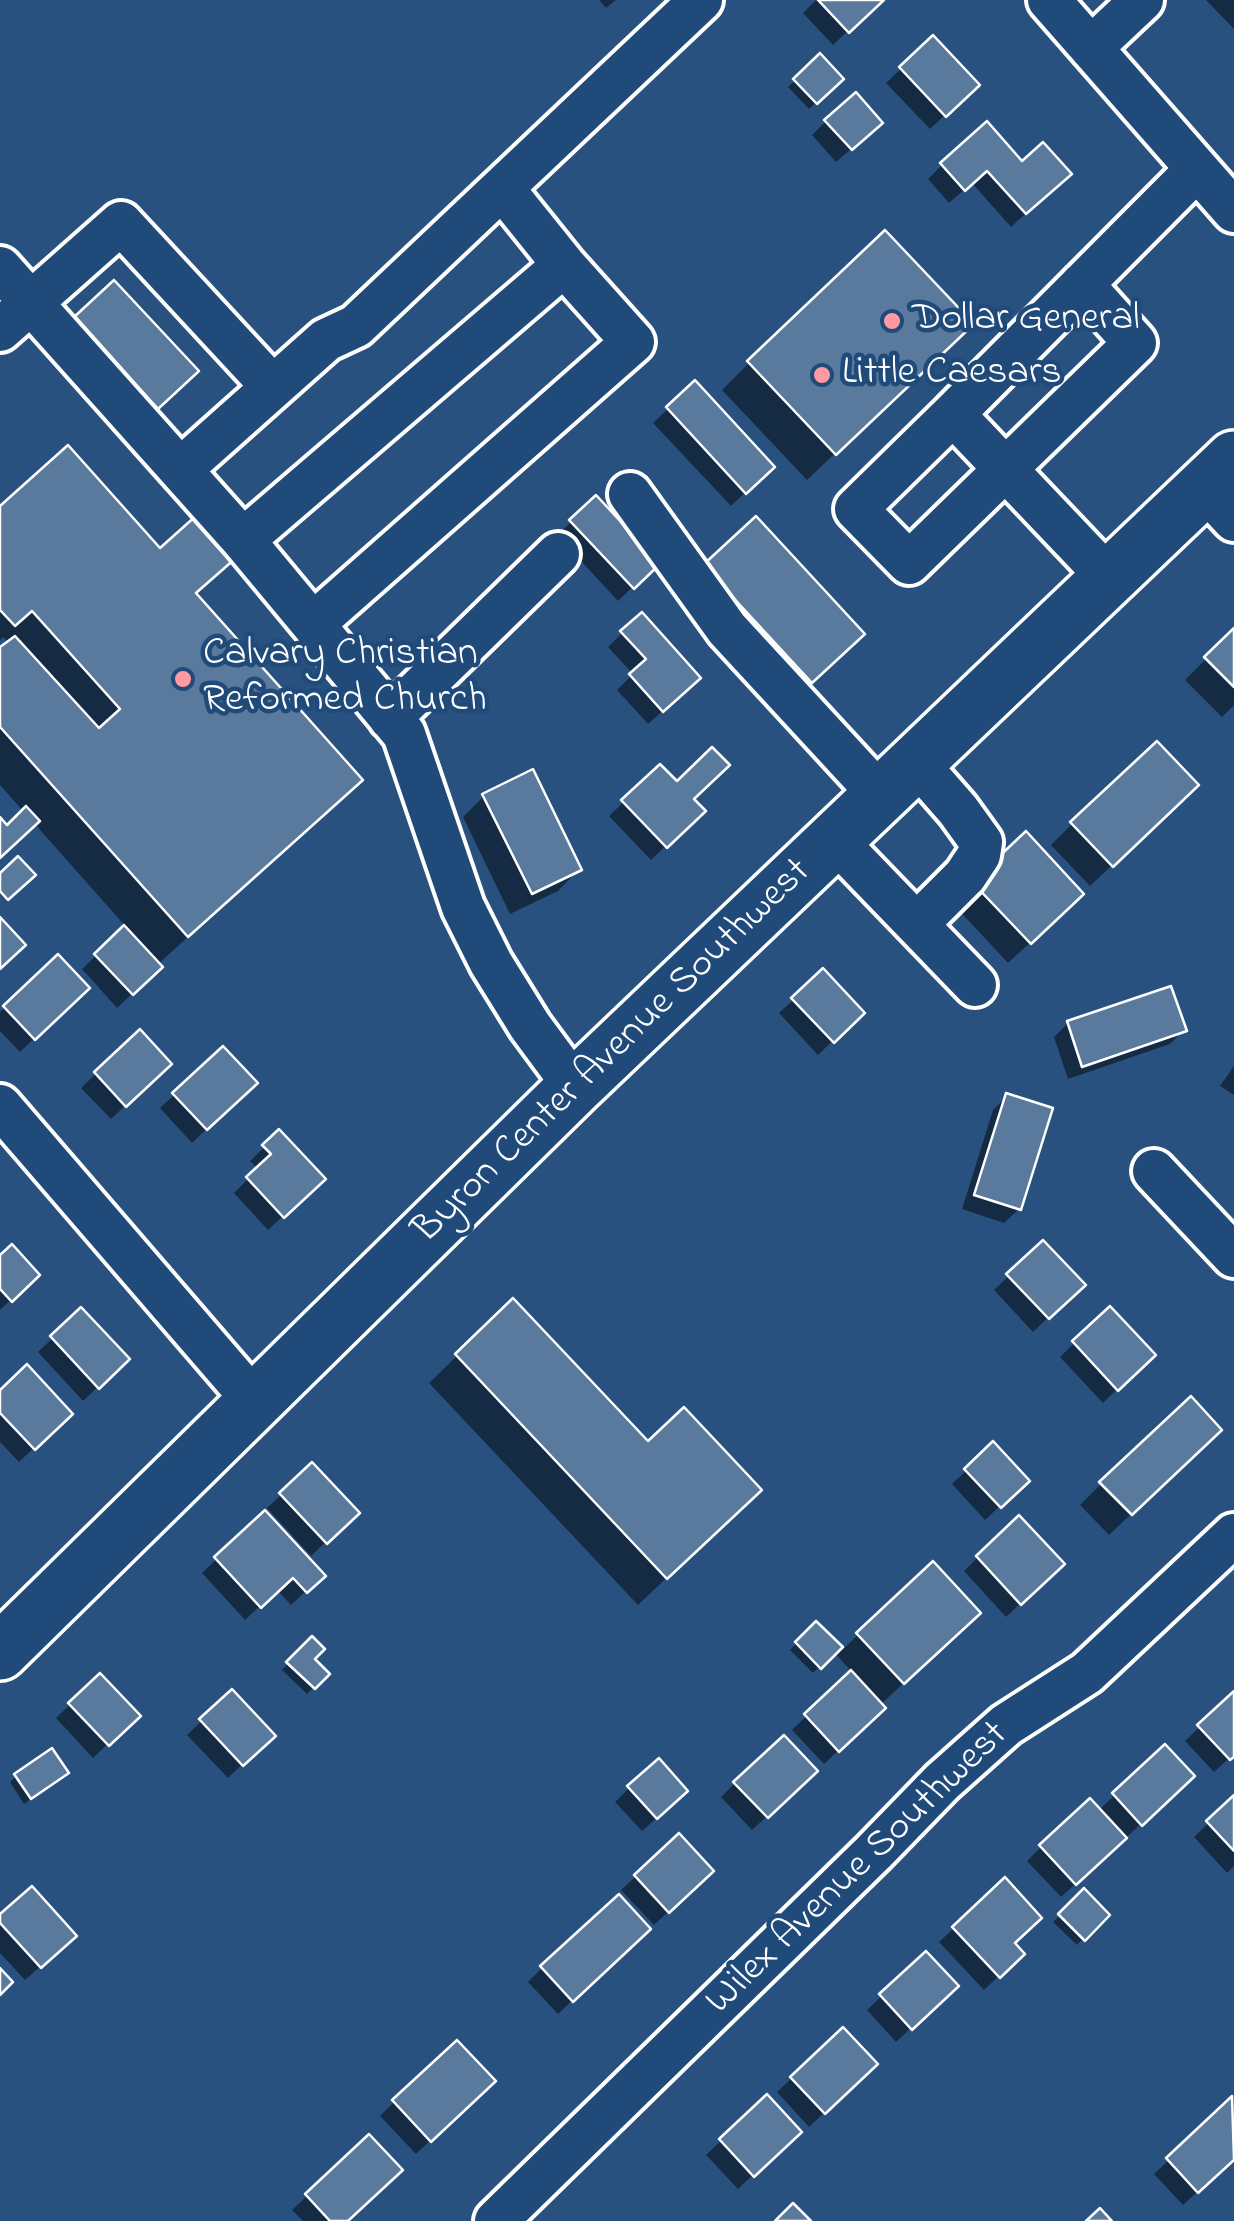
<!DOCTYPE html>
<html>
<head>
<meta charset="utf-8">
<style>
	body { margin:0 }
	canvas { display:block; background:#28517f }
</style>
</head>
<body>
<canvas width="1234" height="2221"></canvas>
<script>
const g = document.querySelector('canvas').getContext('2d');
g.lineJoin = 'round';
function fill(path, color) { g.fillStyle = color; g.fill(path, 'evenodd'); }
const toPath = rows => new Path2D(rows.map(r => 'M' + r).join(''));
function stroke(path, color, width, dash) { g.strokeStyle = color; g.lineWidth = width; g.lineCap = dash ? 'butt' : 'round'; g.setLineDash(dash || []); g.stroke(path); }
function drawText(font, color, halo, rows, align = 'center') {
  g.font = font + ' "Indie Flower",sans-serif'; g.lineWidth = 9; g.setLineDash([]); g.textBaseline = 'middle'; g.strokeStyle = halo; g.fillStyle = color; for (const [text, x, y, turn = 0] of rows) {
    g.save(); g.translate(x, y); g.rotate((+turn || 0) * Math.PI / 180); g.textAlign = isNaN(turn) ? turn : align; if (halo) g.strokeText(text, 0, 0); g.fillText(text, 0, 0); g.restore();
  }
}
const shadow = toPath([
	[599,0,616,0,606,8],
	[816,0,881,0,833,45,803,13],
	[1206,0,1234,0,1234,29],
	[933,38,977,85,930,129,886,83],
	[820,57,841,79,809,109,788,87],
	[826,121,865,137,836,162,812,135],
	[1022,164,1054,188,1011,227,972,183,949,203,928,179,942,165],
	[75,319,174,392,135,428],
	[943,351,807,480,722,390,749,363],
	[694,384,772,467,731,506,653,423],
	[596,499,657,564,618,601,557,535],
	[0,510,194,594,332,807,157,965,160,967,117,1008,82,969,126,927,34,823,0,856,0,821,7,828,24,812,0,785,0,651,10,644,3,637,0,640],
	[705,567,840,655,790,702],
	[1234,631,1234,705,1222,717,1185,680],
	[622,633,684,692,648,724,617,690,633,674,608,647],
	[660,767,702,811,651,860,609,816],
	[484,796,579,869,558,891,510,914,463,817],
	[1175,806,1090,886,1051,845,1072,824],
	[1026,835,1060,915,1008,963,953,904],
	[58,958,73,1002,20,1052,0,1031,0,1012],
	[823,972,862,1013,818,1055,779,1013],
	[1068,1023,1184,1030,1170,1044,1068,1079,1054,1037],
	[139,1032,155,1078,111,1119,81,1088],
	[1234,1066,1234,1095,1220,1086],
	[174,1095,240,1097,192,1143,160,1108],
	[1007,1096,1019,1209,1004,1223,962,1209,993,1110],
	[279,1133,308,1193,268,1230,234,1193,258,1169,250,1161],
	[1043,1243,1082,1285,1033,1332,994,1290],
	[0,1259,37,1275,0,1310],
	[513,1302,648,1445,731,1517,638,1605,429,1383],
	[1109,1309,1152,1355,1103,1403,1060,1357],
	[81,1311,127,1359,83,1401,38,1352],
	[0,1393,70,1414,19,1462,0,1442],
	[993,1445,1027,1481,985,1520,952,1484],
	[1198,1451,1109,1535,1080,1505,1101,1484],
	[312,1466,356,1513,311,1556,267,1508],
	[264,1514,322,1576,291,1605,277,1590,245,1620,202,1573],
	[978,1557,1047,1578,1006,1617,964,1571],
	[816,1624,842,1650,858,1635,957,1634,880,1705,869,1722,824,1764,792,1730,852,1672,834,1652,813,1673,790,1650],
	[312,1639,312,1659,327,1674,307,1694,282,1670],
	[100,1676,137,1716,93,1758,56,1718],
	[232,1692,272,1736,228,1778,187,1735],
	[1234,1694,1234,1754,1214,1772,1185,1741],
	[1165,1747,1178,1790,1061,1897,1027,1861,1041,1847,1098,1811],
	[16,1776,60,1779,24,1804,10,1782],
	[735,1783,801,1785,752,1830,721,1797],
	[629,1788,671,1805,642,1831,615,1802],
	[1234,1798,1234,1866,1227,1873,1194,1837],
	[679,1836,697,1885,654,1925,621,1890],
	[1004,1881,1012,1944,1022,1954,984,1990,939,1942],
	[1084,1892,1107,1915,1077,1945,1053,1922],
	[0,1918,60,1949,25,1980,0,1953],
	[634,1942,558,2014,528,1982,542,1968],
	[926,1954,941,2000,896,2042,867,2010],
	[843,2030,861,2078,809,2127,777,2092],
	[478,2095,416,2154,380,2116,394,2102],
	[767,2097,785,2145,738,2189,706,2155],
	[1232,2100,1234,2158,1183,2205,1154,2174],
	[369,2137,346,2221,303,2221,292,2210]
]);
const building = toPath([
	[818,0,884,0,849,33,818,0],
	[933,35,980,85,946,117,899,67,933,35],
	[820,53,844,79,817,104,793,79,820,53],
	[856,92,883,123,852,150,824,120,856,92],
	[987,121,1022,161,1043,142,1072,174,1026,214,987,171,965,191,940,163,987,121],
	[885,230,974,324,836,455,747,361,885,230],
	[114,280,199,371,158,409,73,318,114,280],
	[695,380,775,467,746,494,666,407,695,380],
	[68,445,160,548,198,514,237,557,196,593,363,780,188,937,0,727,0,647,15,636,99,728,120,709,32,611,15,626,0,610,0,506,68,445],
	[596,495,660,564,634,589,569,520,596,495],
	[756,516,865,634,812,683,703,565,756,516],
	[642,612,701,678,663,712,629,674,646,659,620,631,642,612],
	[1234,628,1234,687,1204,657,1234,628],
	[1157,741,1199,785,1113,867,1070,822,1157,741],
	[712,747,730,765,694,799,706,811,667,848,621,800,660,764,677,781,712,747],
	[533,769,582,870,532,894,482,794,533,769],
	[26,806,40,821,0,858,0,817,7,825,26,806],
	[1026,831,1084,894,1031,944,972,882,1026,831],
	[18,856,36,875,8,900,0,891,0,873,18,856],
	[0,917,26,945,0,969,0,917],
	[124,925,163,967,133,995,94,954,124,925],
	[58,954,90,988,35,1040,3,1006,58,954],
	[823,968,865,1013,834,1043,791,998,823,968],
	[1171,986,1187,1031,1082,1067,1067,1021,1171,986],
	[140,1029,172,1064,126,1107,94,1072,140,1029],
	[223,1046,258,1083,207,1130,172,1093,223,1046],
	[1006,1093,1053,1108,1021,1210,974,1195,1006,1093],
	[279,1129,326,1179,284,1218,246,1177,271,1154,262,1145,279,1129],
	[1043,1240,1086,1285,1049,1319,1006,1274,1043,1240],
	[12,1244,40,1275,12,1302,0,1289,0,1255,12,1244],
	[513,1298,648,1441,684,1407,762,1490,667,1579,455,1354,513,1298],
	[1110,1306,1156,1355,1118,1391,1072,1341,1110,1306],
	[81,1307,130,1359,99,1389,50,1336,81,1307],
	[27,1364,73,1414,35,1450,0,1413,0,1390,27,1364],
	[1191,1396,1222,1430,1132,1515,1099,1482,1191,1396],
	[993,1441,1030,1481,1001,1508,964,1469,993,1441],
	[312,1462,360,1513,327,1544,279,1493,312,1462],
	[265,1510,326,1576,307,1593,293,1578,261,1608,214,1557,265,1510],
	[1019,1515,1065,1564,1021,1605,976,1556,1019,1515],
	[933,1561,981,1613,904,1684,856,1633,933,1561],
	[816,1621,843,1647,821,1669,795,1642,816,1621],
	[312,1636,325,1649,315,1659,330,1674,315,1689,286,1662,312,1636],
	[851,1670,886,1708,839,1752,804,1714,851,1670],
	[100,1673,141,1716,109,1746,68,1703,100,1673],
	[232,1689,276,1736,243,1766,199,1719,232,1689],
	[1234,1691,1234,1757,1230,1760,1197,1725,1234,1691],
	[784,1735,818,1771,768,1818,733,1782,784,1735],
	[1165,1744,1195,1776,1142,1826,1112,1793,1165,1744],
	[52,1748,69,1773,31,1799,14,1774,52,1748],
	[659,1758,688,1791,657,1819,627,1786,659,1758],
	[1234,1795,1234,1851,1206,1821,1234,1795],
	[1090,1798,1127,1838,1076,1885,1039,1845,1090,1798],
	[679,1833,714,1871,669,1913,634,1875,679,1833],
	[1005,1877,1042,1918,1015,1943,1025,1954,1000,1978,952,1927,1005,1877],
	[32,1886,77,1936,41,1968,0,1923,0,1914,32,1886],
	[1084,1888,1110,1915,1085,1941,1058,1914,1084,1888],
	[619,1894,651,1929,573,2002,540,1966,619,1894],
	[926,1951,959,1986,912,2030,879,1994,926,1951],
	[0,1968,13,1982,0,1995,0,1968],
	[843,2027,878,2064,825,2114,790,2077,843,2027],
	[457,2040,496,2081,431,2142,392,2100,457,2040],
	[767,2094,802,2132,754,2177,719,2139,767,2094],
	[1232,2096,1234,2160,1198,2193,1166,2158,1232,2096],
	[369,2134,403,2170,348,2221,330,2221,305,2194,369,2134],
	[793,2203,811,2221,775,2221,793,2203],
	[1100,2208,1112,2221,1086,2221,1100,2208]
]);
const minor = toPath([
	[1049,0,1234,211],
	[1091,48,1142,0],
	[0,268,243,540,404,734,463,907,491,963,530,1026,575,1087],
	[0,330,121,223,272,386],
	[953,414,856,509,909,563,1135,343,1082,284],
	[181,469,326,340,356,326,701,0],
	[1204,488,1234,520],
	[630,494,727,629,881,796],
	[243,540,564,265],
	[1109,578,953,414,1197,169],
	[313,624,633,342,564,265,503,189],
	[390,718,558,554],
	[916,762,958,810,981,842,979,855,965,876,917,924],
	[835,840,975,985],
	[0,1106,256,1403],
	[1154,1171,1234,1256],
	[496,2221,874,1852,942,1782,1006,1725,1087,1673,1234,1535]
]);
const major = toPath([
	[0,1652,575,1087,1234,459]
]);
const markers = [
	[892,321,10,"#ff9aa2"],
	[822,375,10,"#ff9aa2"],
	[183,679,10,"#ff9aa2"]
];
const poiNames = [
	["Dollar General",912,321],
	["Little Caesars",842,375],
	["Calvary Christian",203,656],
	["Reformed Church",203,702]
];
const streetNames = [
	["Byron Center Avenue Southwest",614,1053,-44],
	["Wilex Avenue Southwest",859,1870,-44]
];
fill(shadow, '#0007');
fill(building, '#5a7a9d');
stroke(building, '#fff', 2.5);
stroke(minor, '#fff', 50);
stroke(major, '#fff', 62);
stroke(minor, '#1f4a7a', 42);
stroke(major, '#1f4a7a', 55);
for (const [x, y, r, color] of markers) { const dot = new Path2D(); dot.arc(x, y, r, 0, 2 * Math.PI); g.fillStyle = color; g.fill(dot); stroke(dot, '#1f4a7a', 4); }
drawText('40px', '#fff', '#1f4a7a', poiNames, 'left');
drawText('40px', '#fff', '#1f4a7a', streetNames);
</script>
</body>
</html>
